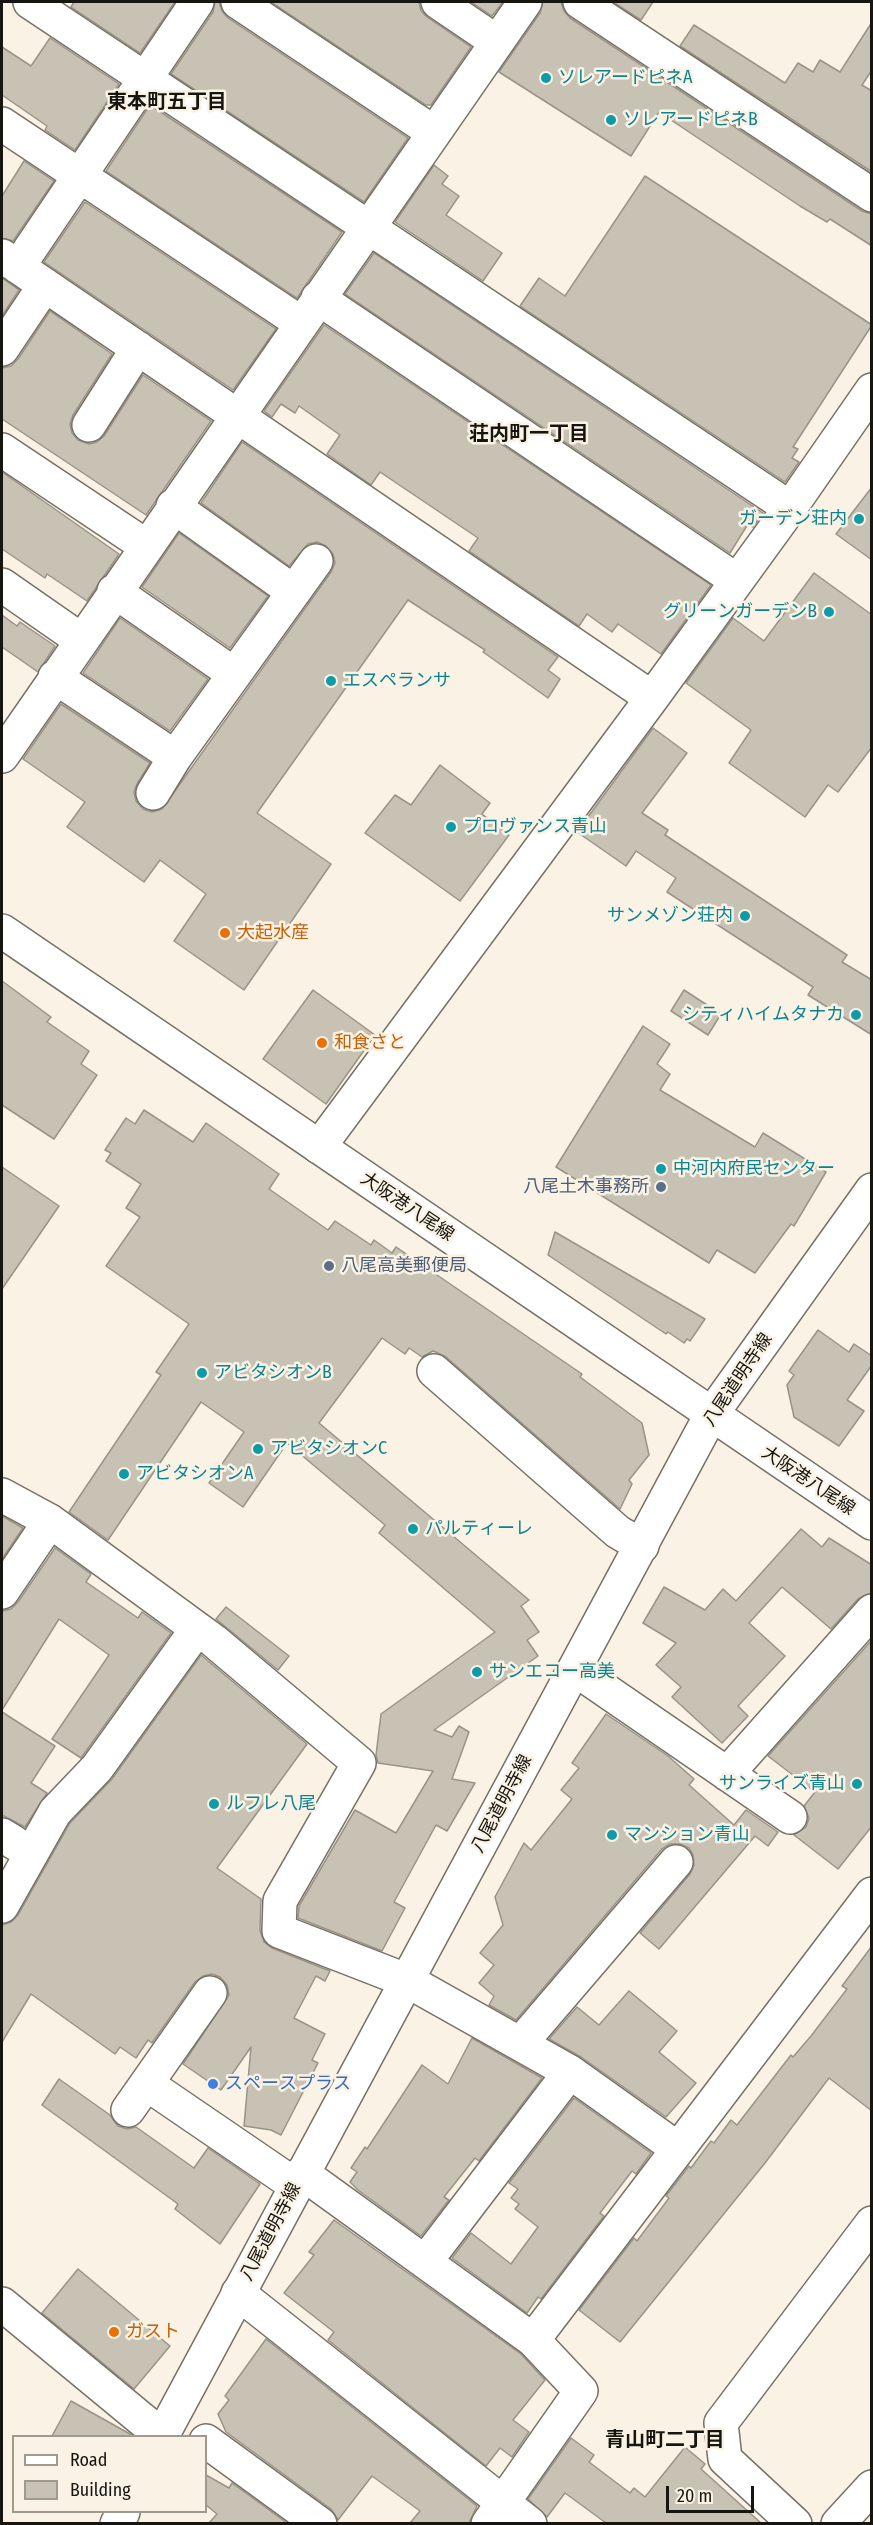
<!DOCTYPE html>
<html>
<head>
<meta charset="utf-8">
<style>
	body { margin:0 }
	#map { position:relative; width:873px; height:2525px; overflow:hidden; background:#faf3e5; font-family:"Fira Sans Condensed",sans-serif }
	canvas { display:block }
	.frame { position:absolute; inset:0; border:3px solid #171510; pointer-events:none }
	.legend { position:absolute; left:12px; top:2435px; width:195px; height:78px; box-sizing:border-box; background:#faf3e5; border:2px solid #9f9a90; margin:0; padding:8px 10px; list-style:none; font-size:18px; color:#171510 }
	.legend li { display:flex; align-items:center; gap:12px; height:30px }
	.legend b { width:30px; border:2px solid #9f9a90 }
	.scale { position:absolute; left:666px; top:2486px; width:88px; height:27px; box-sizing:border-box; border:3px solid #171510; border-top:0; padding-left:8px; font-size:18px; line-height:21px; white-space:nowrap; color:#171510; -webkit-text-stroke:4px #faf3e5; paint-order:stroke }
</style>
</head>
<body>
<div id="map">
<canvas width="873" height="2525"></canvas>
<div class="frame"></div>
<ul class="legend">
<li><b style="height:8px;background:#fff"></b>Road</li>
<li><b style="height:16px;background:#c8c2b5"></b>Building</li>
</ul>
<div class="scale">20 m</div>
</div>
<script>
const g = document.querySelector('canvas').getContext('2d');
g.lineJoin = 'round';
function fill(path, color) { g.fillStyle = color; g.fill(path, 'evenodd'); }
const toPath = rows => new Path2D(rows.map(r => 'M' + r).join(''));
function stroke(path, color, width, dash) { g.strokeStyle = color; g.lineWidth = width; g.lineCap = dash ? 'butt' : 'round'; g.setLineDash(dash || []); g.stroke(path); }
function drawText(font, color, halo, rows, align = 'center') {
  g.font = font + ' "Fira Sans Condensed","Noto Sans JP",sans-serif'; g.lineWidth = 5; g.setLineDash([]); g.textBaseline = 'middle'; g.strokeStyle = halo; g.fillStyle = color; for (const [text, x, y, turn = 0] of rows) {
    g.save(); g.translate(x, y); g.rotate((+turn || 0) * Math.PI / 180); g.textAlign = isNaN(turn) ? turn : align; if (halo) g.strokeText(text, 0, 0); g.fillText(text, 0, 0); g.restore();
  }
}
const building = toPath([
	[74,2,175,2,140,53,71,7,74,2],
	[215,2,219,2,222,11,228,18,408,138,364,202,171,74,213,12,215,2],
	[271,2,419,2,421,11,427,17,471,47,431,105,426,105,271,2],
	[471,2,503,2,492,16,471,2],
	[543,2,561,2,564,11,570,18,862,211,872,214,872,246,830,219,827,222,800,206,659,112,631,156,499,72,540,13,543,2],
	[613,2,653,2,641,20,613,2],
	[872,22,872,70,862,85,872,91,872,172,680,46,694,25,785,83,798,63,813,72,820,60,840,72,872,22],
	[50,38,119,84,75,150,45,130,47,126,2,95,2,47,31,66,50,38],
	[150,105,342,232,297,298,106,171,150,105],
	[24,161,54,181,13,241,2,238,2,196,24,161],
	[434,165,448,176,442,184,459,196,446,215,502,253,483,281,395,222,434,165],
	[645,176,872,325,793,447,798,449,792,458,799,462,785,482,520,306,539,278,565,296,645,176],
	[85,202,276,329,233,390,44,262,85,202],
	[374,253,763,513,753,527,748,524,730,553,345,294,374,253],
	[2,278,19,290,2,316,2,278],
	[50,311,112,354,73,415,70,424,72,433,78,440,89,444,97,442,104,436,143,375,211,421,146,515,2,419,2,368,11,366,18,359,50,311],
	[324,325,711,585,661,654,618,624,612,632,587,614,579,626,469,551,478,538,380,472,371,485,327,454,340,435,299,406,295,413,281,404,272,417,264,411,324,325],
	[242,442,558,657,548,670,560,679,548,698,483,652,485,650,408,600,257,813,331,864,244,990,174,941,206,894,160,860,144,882,67,827,85,802,23,759,61,704,150,763,137,784,134,792,136,801,143,809,152,812,162,809,331,572,335,563,333,554,326,546,317,542,308,544,289,566,201,503,242,442],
	[2,472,119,554,87,601,47,574,45,578,2,549,2,472],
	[872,487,872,560,836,534,872,487],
	[179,533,268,596,230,648,142,587,179,533],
	[814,573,872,615,872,747,838,792,828,785,805,817,729,763,751,730,686,683,733,618,764,641,814,573],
	[2,615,17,626,20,622,55,646,38,672,2,647,2,615],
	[120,618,208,679,170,731,83,673,120,618],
	[653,728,687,753,642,813,668,830,665,835,847,955,842,962,872,980,872,1035,808,995,813,987,667,892,676,878,636,851,626,866,577,832,653,728],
	[440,765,490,803,482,814,509,835,460,901,365,833,395,795,411,805,440,765],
	[2,981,51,1017,47,1022,89,1051,81,1064,97,1075,54,1139,2,1105,2,981],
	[313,990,375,1035,326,1104,263,1059,313,990],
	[684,990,721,1014,708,1035,671,1011,684,990],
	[643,1026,670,1044,657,1064,670,1074,660,1090,755,1147,763,1133,826,1172,794,1226,791,1224,755,1273,717,1250,709,1263,556,1167,643,1026],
	[144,1110,193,1142,206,1123,279,1174,269,1189,328,1230,335,1221,371,1245,374,1240,392,1253,396,1247,582,1374,580,1377,642,1423,649,1455,629,1480,632,1484,620,1509,446,1357,438,1353,433,1351,422,1357,409,1348,405,1354,382,1338,319,1423,529,1600,521,1606,539,1632,527,1640,538,1656,434,1730,452,1737,459,1726,469,1732,452,1779,475,1783,447,1831,436,1825,394,1902,405,1908,382,1951,298,1918,299,1906,355,1810,396,1833,433,1771,378,1763,376,1755,381,1714,495,1632,379,1533,385,1525,287,1443,243,1507,209,1483,244,1432,201,1402,108,1540,69,1512,161,1375,156,1372,189,1324,106,1266,140,1217,126,1208,141,1184,106,1161,111,1153,105,1150,126,1118,135,1124,144,1110],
	[2,1167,59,1206,2,1289,2,1167],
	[555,1232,705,1319,690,1341,687,1339,684,1343,668,1332,666,1334,548,1255,555,1232],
	[818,1330,849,1352,854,1344,872,1356,872,1365,847,1400,864,1411,839,1446,794,1417,787,1385,794,1375,789,1371,818,1330],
	[2,1516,23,1528,2,1559,2,1516],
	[801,1529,822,1547,829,1538,872,1565,872,1593,858,1599,831,1629,782,1587,749,1623,785,1656,738,1706,748,1716,722,1743,672,1697,681,1687,656,1665,676,1643,643,1623,664,1587,705,1610,723,1589,736,1601,801,1529],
	[55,1548,91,1574,86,1582,138,1618,142,1612,171,1633,81,1758,52,1739,109,1655,59,1619,2,1710,2,1611,11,1609,18,1602,55,1548],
	[226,1607,289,1656,278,1670,216,1619,226,1607],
	[872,1640,872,1826,838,1869,794,1835,806,1827,809,1818,804,1806,815,1792,768,1756,872,1640],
	[201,1655,307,1744,217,1868,261,1899,260,1930,264,1942,272,1948,330,1971,325,1981,316,1976,294,2018,325,2034,312,2060,318,2063,281,2135,271,2130,244,2126,251,2047,221,2090,183,2064,229,1995,227,1985,220,1977,212,1974,203,1976,195,1982,152,2043,148,2040,136,2058,120,2047,115,2054,31,1994,2,2042,2,1925,11,1922,18,1915,70,1823,112,1779,201,1655],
	[2,1712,55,1746,31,1783,47,1793,25,1827,2,1815,2,1712],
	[606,1714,668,1756,694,1779,689,1785,734,1825,746,1810,778,1832,768,1846,755,1836,659,1949,640,1933,690,1874,694,1865,693,1855,689,1848,680,1844,670,1844,662,1849,516,2020,489,2005,494,1996,479,1983,494,1965,480,1953,503,1925,495,1897,524,1843,531,1850,572,1799,561,1790,579,1768,572,1763,606,1714],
	[872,1946,872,2111,829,2078,765,2163,620,2342,579,2310,634,2238,637,2241,669,2198,666,2196,689,2166,691,2168,711,2141,714,2143,731,2120,737,2125,791,2055,793,2057,811,2036,847,1989,842,1986,872,1946],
	[629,1991,677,2031,659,2052,696,2083,666,2117,581,2057,549,2039,577,2007,599,2025,629,1991],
	[472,2038,542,2078,479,2161,475,2158,444,2197,449,2200,421,2236,358,2190,350,2182,357,2172,351,2168,365,2147,367,2149,422,2065,448,2084,472,2038],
	[59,2079,110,2115,118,2126,127,2129,136,2127,194,2168,208,2148,260,2184,220,2244,175,2209,178,2204,42,2105,59,2079],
	[574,2098,651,2153,636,2174,632,2171,600,2213,604,2216,541,2299,538,2297,527,2313,452,2258,471,2233,511,2264,538,2227,515,2209,519,2204,511,2198,518,2189,509,2183,574,2098],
	[334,2220,521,2354,545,2380,513,2420,529,2432,512,2457,500,2448,486,2466,328,2340,334,2332,284,2293,314,2255,309,2252,334,2220],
	[78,2269,170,2346,134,2389,42,2313,78,2269],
	[266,2339,477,2506,469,2523,410,2523,420,2511,372,2476,338,2520,331,2509,226,2432,218,2414,229,2400,225,2396,266,2339],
	[71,2401,130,2434,133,2436,52,2436,71,2401],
	[571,2438,594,2455,589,2462,630,2493,634,2488,645,2497,685,2447,705,2464,701,2469,761,2523,606,2523,565,2493,547,2517,528,2499,571,2438],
	[206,2475,229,2488,232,2483,287,2523,209,2523,217,2514,206,2505,206,2475]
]);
const minor = toPath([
	[30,2,790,508],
	[238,2,433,132],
	[438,2,497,42],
	[580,2,872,195],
	[2,124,301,323],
	[2,256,652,698],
	[18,267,197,2],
	[318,298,736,580],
	[2,349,45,285],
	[89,425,138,348],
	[2,450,146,546],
	[173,506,294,592],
	[2,585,81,640],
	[114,591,234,674],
	[55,677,175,757],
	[2,756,525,2],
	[153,793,175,757,316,561],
	[319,1147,652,698,790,508,872,390],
	[434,1371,618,1532,642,1546],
	[2,1495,50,1521,214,1641,359,1763,280,1901,279,1931,408,1981,570,2072,678,2149],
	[2,1592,50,1521],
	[576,1670,790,1817],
	[727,1774,872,1611],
	[2,1835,31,1853],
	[2,1906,55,1812,97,1768,197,1629],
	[520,2044,676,1862],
	[147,2084,295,2185],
	[128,2110,210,1993],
	[302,2173,533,2340,581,2391,488,2524],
	[425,2262,570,2072],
	[238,2293,530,2524],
	[2,2304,162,2436],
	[533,2340,872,1894],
	[206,2441,320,2524],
	[795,2524,725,2459,721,2423,872,2223],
	[838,2524,872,2487]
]);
const major = toPath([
	[2,931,872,1523],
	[162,2436,711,1415,872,1190],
	[117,2524,123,2512]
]);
const markers = [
	[546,78,6,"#0f9aa8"],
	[611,120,6,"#0f9aa8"],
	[859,519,6,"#0f9aa8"],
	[829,612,6,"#0f9aa8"],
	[331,681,6,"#0f9aa8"],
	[451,827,6,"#0f9aa8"],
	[745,916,6,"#0f9aa8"],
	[225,933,6,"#e8710a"],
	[856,1015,6,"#0f9aa8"],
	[322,1043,6,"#e8710a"],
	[661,1169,6,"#0f9aa8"],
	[661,1187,6,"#5c6f8a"],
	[329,1266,6,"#5c6f8a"],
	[202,1373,6,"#0f9aa8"],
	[258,1449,6,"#0f9aa8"],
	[124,1474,6,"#0f9aa8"],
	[413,1529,6,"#0f9aa8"],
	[477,1672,6,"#0f9aa8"],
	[857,1784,6,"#0f9aa8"],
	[214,1804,6,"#0f9aa8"],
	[612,1835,6,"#0f9aa8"],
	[213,2084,6,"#3f7fe0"],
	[114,2332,6,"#e8710a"]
];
const cultureNames = [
	["ソレアードピネA",558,78],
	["ソレアードピネB",623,120],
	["ガーデン荘内",847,519,"right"],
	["グリーンガーデンB",817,612,"right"],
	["エスペランサ",343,681],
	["プロヴァンス青山",463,827],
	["サンメゾン荘内",733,916,"right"],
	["シティハイムタナカ",844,1015,"right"],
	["中河内府民センター",673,1169],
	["アビタシオンB",214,1373],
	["アビタシオンC",270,1449],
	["アビタシオンA",136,1474],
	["パルティーレ",425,1529],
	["サンエコー高美",489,1672],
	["サンライズ青山",845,1784,"right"],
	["ルフレ八尾",226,1804],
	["マンション青山",624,1835]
];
const foodNames = [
	["大起水産",237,933],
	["和食さと",334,1043],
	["ガスト",126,2332]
];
const serviceNames = [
	["八尾土木事務所",649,1187],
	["八尾高美郵便局",341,1266,"left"]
];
const streetNames = [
	["大阪港八尾線",407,1207,34],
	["八尾道明寺線",738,1380,-56],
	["大阪港八尾線",808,1481,34],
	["八尾道明寺線",502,1804,-62],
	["八尾道明寺線",271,2232,-62]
];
const shopNames = [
	["スペースプラス",225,2084]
];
const neighbourhoodNames = [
	["東本町五丁目",167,102],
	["荘内町一丁目",529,434],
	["青山町二丁目",665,2440]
];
fill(building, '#c8c2b5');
stroke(building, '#9a9387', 1.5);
stroke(minor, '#777165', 36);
stroke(major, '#777165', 36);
stroke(minor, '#fff', 33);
stroke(major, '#fff', 33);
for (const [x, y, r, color] of markers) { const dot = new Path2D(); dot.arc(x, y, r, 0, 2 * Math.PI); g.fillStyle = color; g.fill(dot); stroke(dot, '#faf3e5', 2); }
drawText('18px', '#0d838f', '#faf3e5', cultureNames, 'left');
drawText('18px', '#c56008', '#faf3e5', foodNames, 'left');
drawText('18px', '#4e5e75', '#faf3e5', serviceNames, 'right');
drawText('18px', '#171510', '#faf3e5', streetNames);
drawText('18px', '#366cbe', '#faf3e5', shopNames, 'left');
drawText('bold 20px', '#171510', '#faf3e5', neighbourhoodNames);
</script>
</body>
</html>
